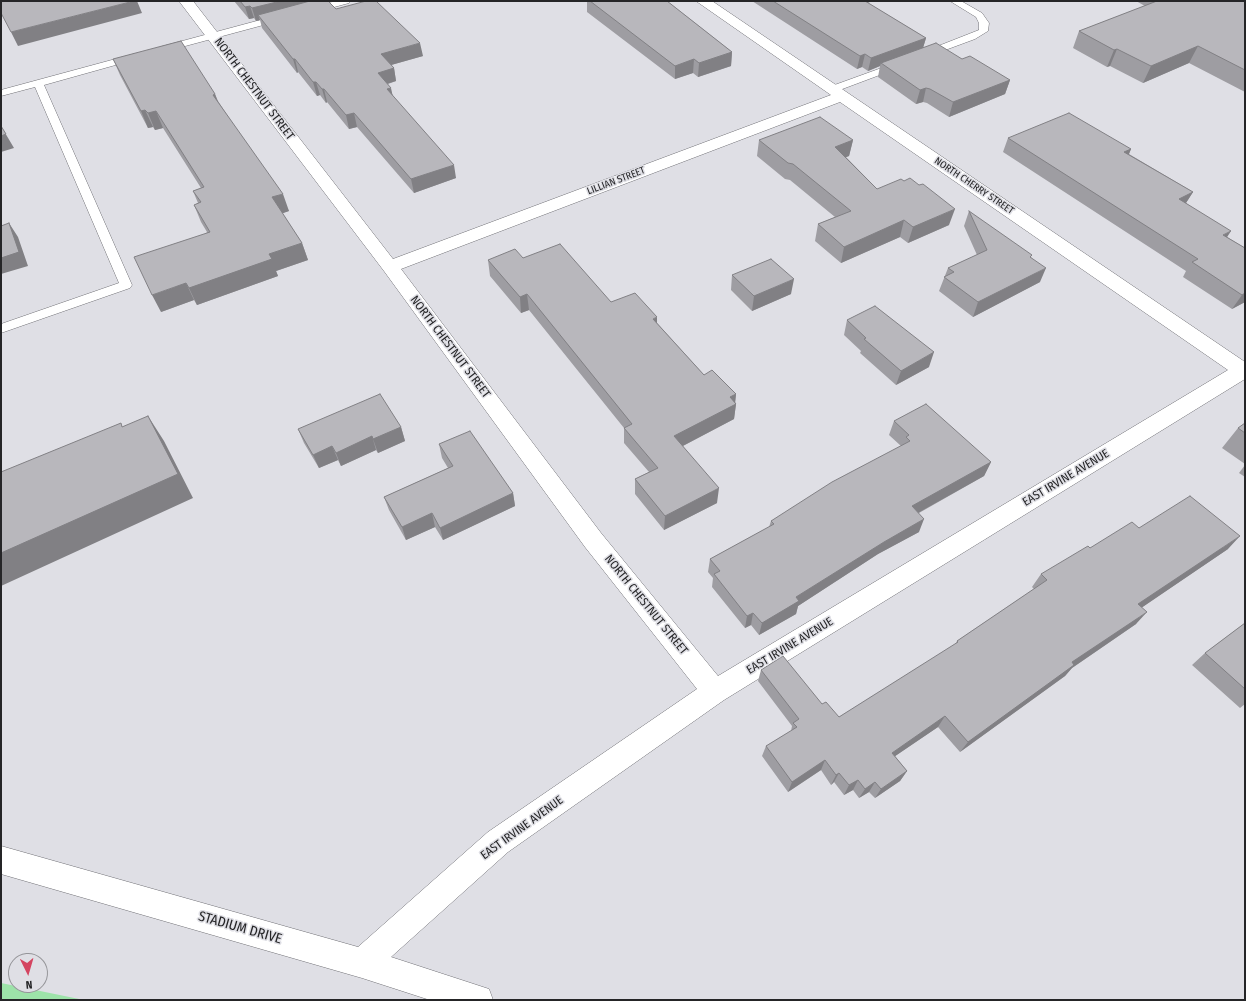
<!DOCTYPE html>
<html>
<head>
<meta charset="utf-8">
<style>
	body { margin:0 }
	#map { position:relative; width:1246px; height:1001px; overflow:hidden; background:#dfdfe5; font-family:"Fira Sans Condensed",sans-serif }
	canvas { display:block }
	.frame { position:absolute; inset:0; border:2px solid #252527; pointer-events:none }
	.north { position:absolute; left:8px; top:953px; width:40px; height:40px; box-sizing:border-box; background:#dfdfe5; border:1px solid #959599; border-radius:50%; rotate:175deg; font-size:11px; font-weight:700; line-height:16px; text-align:center; color:#252527 }
	.north::after { content:''; display:block; margin:auto; width:14px; height:18px; background:#d44460; clip-path:polygon(50% 0,100% 100%,50% 72%,0 100%) }
</style>
</head>
<body>
<div id="map">
<canvas width="1246" height="1001"></canvas>
<div class="frame"></div>
<div class="north">N</div>
</div>
<script>
const g = document.querySelector('canvas').getContext('2d');
g.lineJoin = 'round';
function fill(path, color) { g.fillStyle = color; g.fill(path, 'evenodd'); }
const toPath = rows => new Path2D(rows.map(r => 'M' + r).join(''));
function stroke(path, color, width, dash) { g.strokeStyle = color; g.lineWidth = width; g.lineCap = dash ? 'butt' : 'round'; g.setLineDash(dash || []); g.stroke(path); }
function drawText(font, color, halo, rows, align = 'center') {
  g.font = font + ' "Fira Sans Condensed",sans-serif'; g.lineWidth = 3; g.setLineDash([]); g.textBaseline = 'middle'; g.strokeStyle = halo; g.fillStyle = color; for (const [text, x, y, turn = 0] of rows) {
    g.save(); g.translate(x, y); g.rotate((+turn || 0) * Math.PI / 180); g.textAlign = isNaN(turn) ? turn : align; if (halo) g.strokeText(text, 0, 0); g.fillText(text, 0, 0); g.restore();
  }
}
const green = toPath([
	[1,983,84,1000,1,1000]
]);
const lane = toPath([
	[336,1,350,1,349,3,312,13,308,10,309,8,336,1],
	[950,1,961,1,982,13,989,23,988,31,975,39,929,56,923,56,923,52,979,30,979,23,976,17,950,1],
	[279,15,282,16,282,20,163,52,158,49,160,47,279,15],
	[134,54,139,57,137,59,44,85,132,285,130,288,1,333,1,324,119,283,35,87,1,96,1,90,134,54],
	[898,62,901,63,903,65,901,67,837,91,833,92,828,89,829,87,898,62]
]);
const street = toPath([
	[179,1,193,1,393,259,831,95,696,1,712,1,1245,362,1245,379,724,700,508,852,391,957,489,989,493,1000,430,1000,362,978,1,874,1,846,358,947,488,832,697,689,585,547,384,271,179,1],
	[840,102,1228,370,718,676,601,533,401,269,840,102]
]);
const wall = toPath([
	[234,1,328,1,336,9,423,56,391,65,394,68,396,81,388,84,393,96,456,178,414,193,357,127,349,129,327,102,326,103,320,95,317,96,298,72,297,73,262,28,260,20,256,21,254,18,249,19],
	[587,1,667,1,732,52,731,66,698,77,693,73,675,79,587,12],
	[752,1,872,1,868,3,926,38,923,48,962,59,1010,80,1005,94,949,117,927,103,923,102,916,104,878,77,880,66,868,71,862,67,857,69],
	[1136,1,1245,1,1245,92,1189,63,1143,83,1110,66,1107,67,1073,48,1079,31,1145,6],
	[113,59,215,94,218,101,289,211,282,213,302,243,308,260,276,271,278,276,197,305,194,300,161,312,207,232,201,222,194,205,198,203,193,191,201,188,163,128,155,130,153,127,148,128,120,75],
	[1008,138,1131,149,1129,154,1193,192,1186,203,1227,237,1245,248,1245,302,1232,309,1183,277,1186,271,1003,152],
	[759,140,853,140,849,156,846,157,877,189,949,225,908,243,900,237,841,263,815,241,818,224,835,217,790,180,785,179,757,156],
	[969,211,1031,257,1040,282,973,317,939,291,948,268,977,255,964,226],
	[523,258,611,302,657,323,704,375,736,394,735,402,736,404,734,419,683,446,717,503,664,530,635,494,635,479,649,472,624,443,624,428,529,310,521,313,490,276,488,260],
	[732,275,791,294,752,311,731,290],
	[847,320,929,367,896,385,860,353,861,351,844,335],
	[894,421,991,462,984,476,919,513,919,532,878,554,798,606,796,614,759,635,751,625,745,628,712,587,713,578,708,572,710,559,769,527,771,521,901,446,889,435],
	[1245,423,1245,464,1222,448,1238,428],
	[401,427,405,441,378,453,376,450,341,466,338,460,319,468,304,443,298,429],
	[439,444,513,493,515,506,443,540,435,527,406,540,389,510,384,497,448,468,442,458],
	[1245,465,1245,477,1239,473],
	[1139,528,1228,549,1142,607,1136,624,1072,668,1065,676,960,752,938,727,895,756,907,771,900,781,875,798,869,792,859,798,853,790,844,795,834,782,831,785,821,770,788,792,762,756,766,746,791,731,792,726,758,681,761,670,822,704,839,717,955,645,957,641,1034,589,1032,587,1041,574,1090,548],
	[1245,623,1245,704,1240,708,1192,665,1205,653]
]);
const shadedWall = toPath([
	[134,1,137,1,142,13,18,46,11,32],
	[281,1,321,1,258,15,260,20,256,21,252,8],
	[854,1,872,1,853,8],
	[250,6,254,18,249,19,245,7],
	[926,38,922,51,881,63,880,66,868,71,871,58],
	[420,43,423,56,384,67,381,54],
	[1198,46,1189,63,1143,83,1151,66],
	[1117,49,1110,66,1107,67,1114,50],
	[732,52,731,66,698,77,699,63],
	[865,54,862,67,857,69,860,56],
	[293,59,295,59,298,72,297,73],
	[694,59,693,73,675,79,675,66],
	[394,68,396,81,380,86,378,73],
	[1010,80,1005,94,949,117,953,102],
	[313,82,316,82,320,95,317,96],
	[391,88,394,102,387,89],
	[926,88,923,102,916,104,920,90],
	[322,89,324,89,327,102,326,103],
	[215,94,221,111,213,95],
	[145,110,153,127,148,128,141,111],
	[156,111,163,128,155,130,148,113],
	[354,113,357,127,349,129,346,115],
	[1,126,14,148,1,152],
	[853,140,849,156,831,163,835,147],
	[1131,149,1125,163,1124,152],
	[454,165,456,178,414,193,411,179],
	[1193,192,1184,206,1179,199],
	[283,194,289,211,278,215,272,197],
	[955,209,949,225,908,243,913,227],
	[904,220,900,237,841,263,844,247],
	[9,223,18,237,28,266,1,274,1,258],
	[1231,231,1222,245,1223,235],
	[302,243,308,260,276,271,278,276,197,305,189,288,269,254],
	[1046,268,1040,282,973,317,978,302],
	[794,279,791,294,752,311,754,296],
	[186,283,194,300,161,312,152,295],
	[1245,293,1245,302,1232,309,1242,295],
	[527,294,529,310,521,313,520,297],
	[657,317,657,333,653,319],
	[934,352,929,367,896,385,901,371],
	[736,394,735,404,736,404,734,419,673,451,674,436,730,397],
	[148,416,164,441,193,498,1,586,1,553],
	[401,427,405,441,378,453,373,439],
	[372,436,376,450,341,466,336,453],
	[332,446,338,460,319,468,313,455],
	[991,462,984,476,907,519,912,506],
	[719,488,717,503,664,530,665,516],
	[513,493,515,506,443,540,440,528],
	[432,513,435,527,406,540,402,527],
	[924,519,919,532,878,554,798,606,796,614,759,635,762,623,796,597,884,542],
	[1240,536,1228,549,1128,617,1138,604],
	[1147,612,1136,624,1072,668,1065,676,960,752,968,742,1072,662],
	[753,613,751,625,745,628,747,616],
	[945,716,938,727,885,763,892,753],
	[825,760,821,770,788,792,792,782],
	[907,771,900,781,875,798,881,789],
	[839,773,834,782,831,785,836,775],
	[858,780,853,790,844,795,849,785],
	[875,782,869,792,859,798,865,789]
]);
const building = toPath([
	[1,1,134,1,11,32,1,13,1,1],
	[240,1,281,1,252,8,250,6,245,7,240,1],
	[310,1,328,1,336,9,366,1,376,1,420,43,381,54,394,68,378,73,391,88,387,89,454,165,411,179,354,113,346,115,324,89,322,89,316,82,313,82,295,59,293,59,258,15,310,1],
	[590,1,667,1,732,52,699,63,694,59,675,66,590,1],
	[773,1,865,1,926,38,871,58,865,54,860,56,773,1],
	[1157,1,1245,1,1245,70,1198,46,1151,66,1117,49,1114,50,1079,31,1157,1],
	[181,41,215,94,213,95,283,194,272,197,302,243,269,254,272,259,189,288,186,283,152,295,134,257,210,232,194,205,201,202,193,191,204,187,156,111,148,113,145,110,141,111,113,59,181,41],
	[936,43,962,59,970,56,1010,80,953,102,930,89,926,88,920,90,881,63,936,43],
	[1069,113,1131,149,1124,152,1193,192,1179,199,1231,231,1223,235,1245,248,1245,293,1242,295,1192,262,1198,259,1008,138,1069,113],
	[820,117,853,140,835,147,877,189,901,179,904,181,910,178,919,185,923,184,955,209,913,227,904,220,844,247,818,224,851,211,793,164,788,163,759,140,820,117],
	[1,126,6,134,1,136,1,126],
	[969,211,1032,255,1030,257,1046,268,978,302,944,277,954,272,948,268,987,250,969,211],
	[9,223,19,252,1,258,1,226,9,223],
	[560,244,611,302,635,293,657,317,653,319,704,375,712,370,736,394,730,397,736,404,674,436,719,488,665,516,635,479,658,468,624,428,632,424,527,294,520,297,488,260,515,249,523,258,560,244],
	[771,259,794,279,754,296,732,275,771,259],
	[875,306,934,352,901,371,864,339,866,338,847,320,875,306],
	[380,394,401,427,373,439,372,436,336,453,332,446,313,455,298,429,380,394],
	[926,404,991,462,912,506,924,519,884,542,796,597,799,601,762,623,753,613,747,616,714,574,720,571,710,559,774,524,771,521,832,482,910,441,906,437,909,435,894,421,926,404],
	[148,416,178,474,1,553,1,472,121,423,122,427,148,416],
	[1245,423,1245,433,1238,428,1245,423],
	[470,431,513,493,440,528,432,513,402,527,384,497,453,466,439,444,470,431],
	[1190,496,1240,536,1138,604,1147,612,1072,662,1074,665,968,742,945,716,892,753,907,771,881,789,875,782,865,789,858,780,849,785,839,773,836,775,825,760,792,782,766,746,797,727,793,723,799,719,761,670,783,656,822,704,826,702,839,717,958,642,957,641,1047,580,1041,574,1088,546,1090,548,1132,522,1139,528,1190,496],
	[1245,623,1245,689,1205,653,1245,623]
]);
const farStreetnames = [
	["LILLIAN STREET",616,181,-21],
	["NORTH CHERRY STREET",974,186,34]
];
const streetNames = [
	["NORTH CHESTNUT STREET",254,89,53],
	["NORTH CHESTNUT STREET",450,347,53],
	["EAST IRVINE AVENUE",1066,478,-31],
	["NORTH CHESTNUT STREET",646,605,51],
	["EAST IRVINE AVENUE",790,646,-31],
	["EAST IRVINE AVENUE",522,828,-36]
];
const nearStreetnames = [
	["STADIUM DRIVE",240,928,16]
];
fill(green, '#9de3a9');
stroke(lane, '#717176', 1);
stroke(street, '#717176', 1);
fill(lane, '#fff');
fill(street, '#fff');
fill(wall, '#9e9da2');
fill(shadedWall, '#818084');
fill(building, '#b8b7bc');
stroke(building, '#818084', 1);
drawText('10px', '#252527', '#dfdfe5', farStreetnames);
drawText('12px', '#252527', '#dfdfe5', streetNames);
drawText('14px', '#252527', '#dfdfe5', nearStreetnames);
</script>
</body>
</html>
